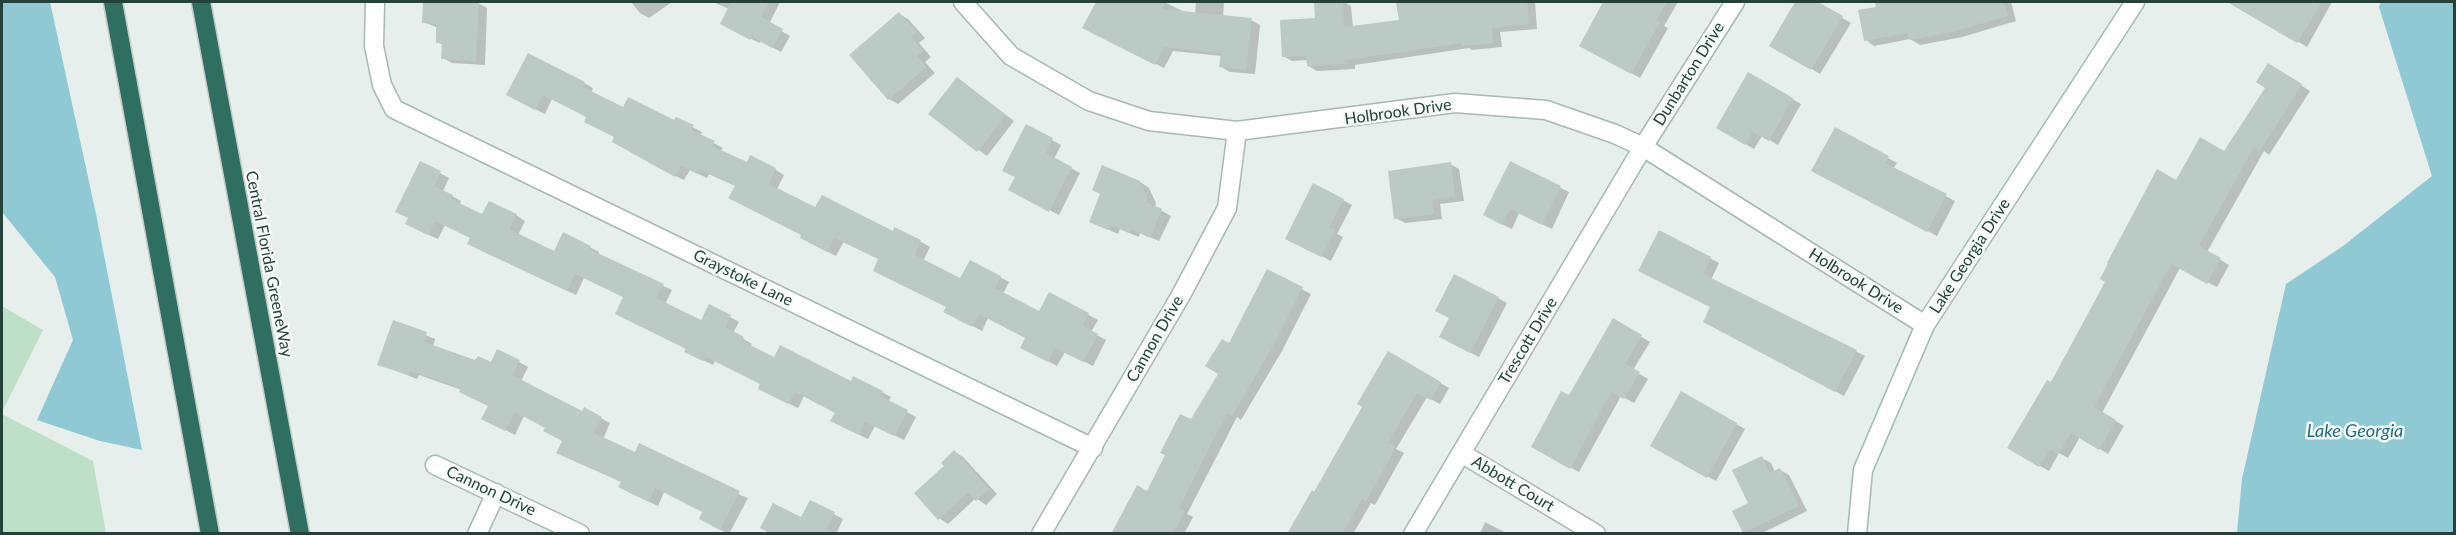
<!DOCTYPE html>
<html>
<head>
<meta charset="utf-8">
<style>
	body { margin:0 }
	#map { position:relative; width:2456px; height:535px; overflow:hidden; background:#e6efeb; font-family:Lato,sans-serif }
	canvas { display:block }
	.frame { position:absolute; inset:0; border:3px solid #24423a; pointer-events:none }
</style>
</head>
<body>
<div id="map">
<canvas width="2456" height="535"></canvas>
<div class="frame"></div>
</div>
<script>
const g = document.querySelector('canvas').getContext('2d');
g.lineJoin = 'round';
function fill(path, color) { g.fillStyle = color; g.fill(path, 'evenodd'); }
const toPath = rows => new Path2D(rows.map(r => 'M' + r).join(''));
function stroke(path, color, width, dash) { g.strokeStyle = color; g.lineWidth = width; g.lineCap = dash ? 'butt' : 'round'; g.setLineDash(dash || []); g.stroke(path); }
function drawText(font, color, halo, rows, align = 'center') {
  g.font = font + ' Lato,sans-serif'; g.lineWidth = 5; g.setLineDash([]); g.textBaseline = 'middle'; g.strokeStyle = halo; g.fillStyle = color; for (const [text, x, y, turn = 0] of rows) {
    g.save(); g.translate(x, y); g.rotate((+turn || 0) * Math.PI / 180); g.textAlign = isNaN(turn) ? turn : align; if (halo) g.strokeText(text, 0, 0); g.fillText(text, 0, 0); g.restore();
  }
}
const green = toPath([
	[2,306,43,330,2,412],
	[2,414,93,461,106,533,2,533]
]);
const water = toPath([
	[2,2,50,2,96,214,142,450,100,441,37,420,73,340,55,277,2,212],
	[2381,2,2454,2,2454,533,2237,533,2242,479,2286,284,2343,246,2432,176,2379,7]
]);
const shadow = toPath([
	[425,2,478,3,487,8,485,65,452,63,443,58,443,45,437,42,438,28,424,22],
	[631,2,672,2,649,18,640,13],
	[713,2,780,2,769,24,790,36,781,52,761,41,760,43,730,29,729,9],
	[1097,2,1164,2,1195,17,1196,2,1224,2,1223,17,1251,20,1260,25,1255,74,1230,72,1221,67,1222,56,1173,51,1164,68,1084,27],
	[1316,2,1344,2,1351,6,1353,28,1400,21,1398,4,1417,2,1535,2,1537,29,1500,32,1502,47,1472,50,1469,48,1355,65,1355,69,1317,71,1308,66,1308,60,1292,61,1283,56,1317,19],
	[1605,2,1620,2,1627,6,1630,2,1678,2,1664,26,1668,28,1640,78,1581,45],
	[1797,2,1815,2,1851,23,1820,74,1771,45],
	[1877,2,2011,2,2016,21,1962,37,1920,45,1910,39,1874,46,1866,40,1878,8],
	[2250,2,2332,2,2307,47,2245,10],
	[899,14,908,19,925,38,919,43,931,57,925,62,935,73,898,104,889,99,852,55],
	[2268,65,2310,91,2269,155,2264,151,2207,252,2229,265,2217,287,2180,268,2102,413,2124,426,2108,454,2080,437,2068,458,2059,453,2049,471,2009,448,2052,384,2176,182,2225,153,2267,87],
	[1749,74,1801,104,1778,145,1762,136,1754,149,1718,128],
	[958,79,1014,121,987,156,930,114],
	[584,83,593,88,591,93,624,109,675,122,677,119,702,132,700,136,723,148,721,151,747,164,751,157,776,170,784,175,777,189,816,209,893,233,895,229,921,242,930,247,923,261,961,280,1000,277,1009,282,1003,294,1040,313,1049,294,1089,315,1098,320,1091,332,1106,340,1093,366,1065,352,1057,366,1031,352,1027,338,988,318,982,331,954,316,947,307,880,259,844,241,836,256,811,243,803,235,736,186,709,174,707,178,690,170,684,180,663,170,588,117,552,99,545,114,517,100],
	[1027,126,1061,145,1054,159,1080,173,1059,215,1019,195,1016,177],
	[1835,129,1897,163,1893,169,1955,201,1937,236,1822,175],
	[421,163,449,178,443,191,461,201,459,205,483,216,516,215,525,221,518,235,554,253,564,234,599,252,598,255,672,290,665,304,701,322,710,306,739,322,733,333,752,344,750,347,774,359,882,392,891,397,888,402,916,417,904,440,875,426,868,439,841,426,836,413,804,396,798,408,768,393,762,384,715,361,713,365,695,356,624,297,584,278,576,295,478,249,472,238,445,225,438,239,415,229,409,218],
	[1510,163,1569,192,1552,229,1519,213,1512,229,1494,220],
	[1450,164,1459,169,1464,201,1440,204,1442,219,1405,223,1396,218],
	[1140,182,1149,188,1156,203,1155,207,1171,216,1159,241,1140,233,1139,237,1120,229,1118,234,1090,221],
	[1343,200,1352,205,1337,234,1343,237,1331,261,1296,243],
	[1660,232,1719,263,1711,280,1865,356,1844,396,1790,367,1712,307],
	[1267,271,1311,294,1282,351,1241,420,1237,417,1187,514,1193,517,1184,534,1112,534,1148,493,1220,374,1229,345],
	[1498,298,1507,303,1479,357,1450,342],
	[1613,320,1650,342,1633,370,1648,379,1634,403,1621,396,1579,472,1533,447,1569,397],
	[394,322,435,339,433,346,476,362,491,364,519,362,528,367,521,381,582,413,584,409,610,423,603,439,635,454,748,498,729,534,709,524,704,512,664,492,658,506,628,492,622,482,547,428,524,416,515,435,492,423,489,406,462,390,419,375,417,379,379,364],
	[1389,353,1449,388,1440,404,1427,397,1396,449,1404,453,1375,505,1371,503,1353,534,1299,534,1315,494,1364,406],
	[1681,393,1745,429,1716,481,1652,445],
	[955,452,963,457,997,494,986,505,976,498,948,524,939,518,946,466],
	[1762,458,1771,463,1775,472,1780,470,1789,475,1807,511,1760,534,1747,534,1744,532],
	[810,502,843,519,836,534,772,534,802,519],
	[1485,522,1508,534,1480,534]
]);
const building = toPath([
	[423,2,479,2,476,61,441,59,442,43,436,43,436,24,422,23],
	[731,2,769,2,761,17,783,29,772,48,752,37,750,40,720,24],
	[1096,2,1166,2,1162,9,1252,18,1246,70,1219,67,1221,53,1164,47,1155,65,1082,28],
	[1314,2,1343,2,1344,27,1399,20,1396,3,1407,2,1527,2,1529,24,1492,28,1493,43,1462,46,1462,43,1346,60,1347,64,1307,66,1306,56,1282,57,1280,20,1315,18],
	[1603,2,1667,2,1656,20,1660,22,1631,74,1579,46],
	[1795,2,1818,2,1843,16,1811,70,1769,46],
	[1875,2,2004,2,2008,16,1952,32,1910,40,1908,33,1864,41,1858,10,1876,7],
	[2227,2,2322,2,2297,43],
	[899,12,917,32,911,37,923,51,917,56,927,67,888,100,849,55],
	[528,53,585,82,583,87,623,107,628,97,674,120,676,117,694,125,691,130,715,141,712,146,747,162,750,155,776,168,769,184,815,207,822,195,893,231,894,227,921,240,915,255,960,278,970,260,1001,276,995,288,1039,311,1049,292,1089,313,1083,326,1098,334,1083,362,1055,348,1048,362,1020,348,1025,338,979,314,972,327,943,312,946,307,873,271,878,259,834,238,827,252,800,238,801,235,728,198,735,186,700,170,698,174,680,166,675,177,612,142,614,137,584,122,586,117,543,95,535,110,506,95],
	[2268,63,2302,84,2260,151,2254,147,2199,246,2221,258,2207,284,2171,264,2094,407,2116,420,2099,450,2071,433,2058,455,2050,449,2039,467,2007,448,2047,380,2051,382,2105,282,2100,279,2108,263,2107,263,2157,169,2176,180,2200,137,2224,151,2265,88,2256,82],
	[1748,72,1793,98,1769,141,1752,132,1745,145,1716,128],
	[957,77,1006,115,977,152,928,114],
	[1026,124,1053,138,1046,153,1072,167,1049,212,1008,190,1015,177,1002,171],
	[1835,127,1889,156,1885,163,1947,194,1927,232,1811,171],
	[420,161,441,171,434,186,453,195,451,199,482,214,489,201,517,214,509,229,554,251,563,232,591,246,589,249,664,284,656,298,701,320,709,304,731,315,725,327,744,337,742,341,774,357,780,345,851,381,853,376,883,391,880,396,908,410,894,436,865,422,859,435,830,421,835,413,795,392,788,404,758,389,760,384,706,357,703,361,684,352,686,349,615,314,623,297,575,274,567,291,467,244,470,238,435,221,428,235,405,224,408,218,395,212],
	[1510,161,1561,186,1542,225,1510,209,1502,225,1483,215],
	[1451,162,1455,197,1432,200,1434,214,1394,219,1388,171],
	[1102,165,1140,181,1148,198,1146,202,1162,209,1150,238,1131,229,1129,233,1110,225,1108,230,1089,222,1100,194,1092,190],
	[1313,183,1344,199,1329,227,1335,230,1321,257,1285,239],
	[1659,230,1711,257,1703,274,1857,350,1835,392,1703,322,1710,307,1638,271],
	[1267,269,1303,287,1273,346,1232,416,1227,413,1179,508,1185,511,1173,534,1111,534,1137,485,1147,491,1165,455,1160,453,1180,414,1191,419,1218,374,1205,366,1222,339,1229,343],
	[1454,274,1499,297,1470,353,1439,337,1449,318,1435,311],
	[1613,318,1642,335,1625,364,1640,372,1624,399,1611,392,1570,469,1531,447,1561,391,1569,395],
	[393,320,427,332,424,342,475,360,478,356,491,362,497,349,520,360,512,375,582,411,584,407,602,417,594,433,635,452,639,443,740,491,720,530,699,519,702,512,655,488,649,502,618,487,621,482,556,453,562,441,543,431,545,428,515,412,505,431,481,419,488,406,459,392,461,388,410,371,408,375,377,365],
	[1388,351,1441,382,1431,400,1417,393,1388,443,1396,447,1366,501,1362,499,1342,534,1287,534,1312,490,1314,492,1362,407,1357,404],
	[1681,391,1737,423,1707,478,1650,446],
	[954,450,989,489,976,501,968,492,938,520,914,493,944,466,941,463],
	[1762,456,1769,473,1780,468,1799,506,1743,533,1732,511,1748,503,1732,470],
	[810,500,835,512,826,529,835,534,771,534,760,528,773,503,801,517]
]);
const street = toPath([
	[375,2,374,46,382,85,394,109,1093,448],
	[963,2,1011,56,1089,101,1149,121,1237,131,1455,103,1546,110,1615,134,1643,147,1925,325],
	[1461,453,1596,534],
	[435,465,580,534],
	[477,534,496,493],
	[1041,534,1181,295,1227,208,1237,131],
	[1413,534,1643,147,1735,2]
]);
const secondary = toPath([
	[1857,534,1863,470,1925,325,2135,2]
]);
const highway = toPath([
	[113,2,210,534],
	[201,2,300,534]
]);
const streetNames = [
	["Dunbarton Drive",1689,74,-58],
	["Holbrook Drive",1398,112,-8],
	["Lake Georgia Drive",1970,256,-57],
	["Central Florida GreeneWay",269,264,79],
	["Graystoke Lane",743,278,26],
	["Holbrook Drive",1856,281,32],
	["Cannon Drive",1155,339,-60],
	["Trescott Drive",1528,341,-59],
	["Abbott Court",1513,484,31],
	["Cannon Drive",491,491,25]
];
const waterNames = [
	["Lake Georgia",2355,431]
];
fill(green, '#bfe0c8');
fill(water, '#8ec9d4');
fill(shadow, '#0003');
fill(building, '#bbcac4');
stroke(street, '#a8b8b2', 21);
stroke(secondary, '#a4bbb3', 21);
stroke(highway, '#c2cac8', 21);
stroke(street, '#fff', 18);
stroke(secondary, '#fff', 18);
stroke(highway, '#2f6f62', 18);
drawText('16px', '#24423a', '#f7fbf9', streetNames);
drawText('italic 18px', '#1c6f80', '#f7fbf9', waterNames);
</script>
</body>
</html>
